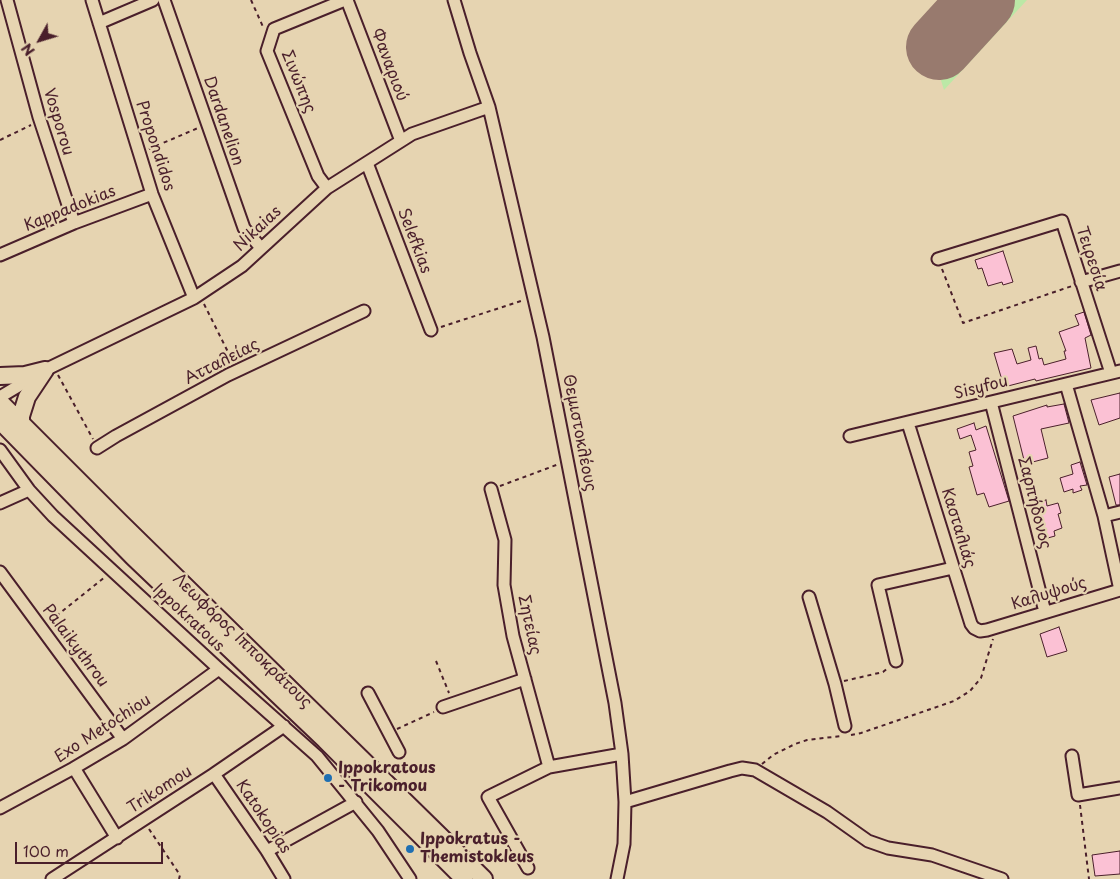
<!DOCTYPE html>
<html>
<head>
<meta charset="utf-8">
<style>
	body { margin:0 }
	#map { position:relative; width:1120px; height:879px; overflow:hidden; background:#e6d4b1; font-family:"Playpen Sans",sans-serif }
	canvas { display:block }
	.north { position:absolute; left:15px; top:15px; width:50px; height:50px; -webkit-text-stroke:4px #e6d4b1; paint-order:stroke; rotate:231deg; font-size:14px; font-weight:700; line-height:20px; text-align:center; color:#4a1f2b }
	.north::after { content:''; display:block; margin:auto; width:18px; height:22px; background:#4a1f2b; clip-path:polygon(50% 0,100% 100%,50% 72%,0 100%) }
	.scale { position:absolute; left:15px; top:842px; width:148px; height:22px; box-sizing:border-box; border:2px solid #4a1f2b; border-top:0; padding-left:6px; font-size:15px; line-height:18px; white-space:nowrap; color:#4a1f2b; -webkit-text-stroke:4px #e6d4b1; paint-order:stroke }
</style>
</head>
<body>
<div id="map">
<canvas width="1120" height="879"></canvas>
<div class="north">N</div>
<div class="scale">100 m</div>
</div>
<script>
const g = document.querySelector('canvas').getContext('2d');
g.lineJoin = 'round';
function fill(path, color) { g.fillStyle = color; g.fill(path, 'evenodd'); }
const toPath = rows => new Path2D(rows.map(r => 'M' + r).join(''));
function stroke(path, color, width, dash) { g.strokeStyle = color; g.lineWidth = width; g.lineCap = dash ? 'butt' : 'round'; g.setLineDash(dash || []); g.stroke(path); }
function drawText(font, color, halo, rows, align = 'center') {
  g.font = font + ' "Playpen Sans",sans-serif'; g.lineWidth = 4.5; g.setLineDash([]); g.textBaseline = 'middle'; g.strokeStyle = halo; g.fillStyle = color; for (const [text, x, y, turn = 0] of rows) {
    g.save(); g.translate(x, y); g.rotate((+turn || 0) * Math.PI / 180); g.textAlign = isNaN(turn) ? turn : align; if (halo) g.strokeText(text, 0, 0); g.fillText(text, 0, 0); g.restore();
  }
}
const green = toPath([
	[1003,0,1027,0,944,90,938,71]
]);
const runway = toPath([
	[939,47,982,0]
]);
const building = toPath([
	[1003,251,1013,282,1003,285,1002,282,988,286,982,268,978,269,975,260,1003,251],
	[1084,312,1091,335,1085,338,1091,368,1036,381,1035,379,1004,387,994,353,1012,349,1017,364,1031,360,1028,348,1036,346,1039,359,1042,358,1044,365,1066,359,1064,351,1066,351,1059,332,1079,325,1075,315,1084,312],
	[1120,393,1120,418,1099,425,1091,400,1120,393],
	[1064,404,1069,423,1041,429,1048,458,1025,464,1013,416,1047,405,1047,407,1064,404],
	[974,423,976,430,986,426,1009,501,989,507,984,493,977,495,969,467,973,466,969,452,976,450,971,435,960,439,957,429,974,423],
	[1080,462,1087,485,1080,486,1082,490,1073,493,1073,489,1064,492,1060,478,1073,474,1071,465,1080,462],
	[1120,474,1120,505,1116,505,1109,477,1120,474],
	[1046,500,1047,506,1058,503,1061,513,1058,514,1062,528,1054,531,1055,536,1044,539,1033,504,1046,500],
	[1059,627,1067,651,1047,657,1040,634,1059,627],
	[1120,851,1120,874,1095,876,1092,855,1120,851]
]);
const path = toPath([
	[251,0,264,29],
	[0,140,31,125],
	[149,149,198,128],
	[942,269,963,323,1072,286],
	[204,304,233,362],
	[441,327,524,300],
	[58,375,93,439],
	[500,486,559,464],
	[50,621,105,577],
	[436,661,449,693],
	[844,681,883,672,889,667],
	[397,729,434,712],
	[851,735,861,733,954,701,970,691,981,678,993,639],
	[762,764,773,755,795,744,807,740,841,736],
	[1080,805,1089,879],
	[149,829,180,875,179,879]
]);
const minor = toPath([
	[7,0,39,117,74,223],
	[92,0,152,194,194,298],
	[164,0,244,228,261,248],
	[347,0,401,141],
	[454,0,470,53,489,107,543,337,615,703,622,754,625,802,624,844,617,879],
	[99,23,153,0],
	[367,163,431,330],
	[327,188,318,176,267,51,274,29,345,0],
	[0,255,74,223,152,194],
	[938,259,1062,221,1111,373],
	[1081,282,1120,271],
	[1066,384,1104,516,1120,590],
	[0,397,45,370,194,298,242,266,327,188,412,134,489,107],
	[991,402,1045,612],
	[908,423,971,624,974,628,980,631,987,630,1120,590],
	[850,436,1120,371],
	[97,448,116,436,228,375,364,311],
	[0,450,29,490,53,516,219,669,317,756,378,831,410,879],
	[491,489,505,540,504,585,513,636,549,767],
	[0,503,29,490],
	[1104,516,1120,512],
	[0,572,123,739],
	[809,597,835,684,845,726],
	[896,661,878,585,953,568],
	[368,693,399,752],
	[443,707,525,679],
	[1072,756,1078,795,1120,788],
	[74,768,117,838],
	[214,774,267,851,284,879],
	[625,802,730,771,742,768,755,770,827,812,868,841,888,848,932,855,1002,879],
	[0,808,74,768,123,739,219,669],
	[267,851,356,802],
	[528,868,488,797,549,767,622,754],
	[52,879,214,774,284,726]
]);
const secondary = toPath([
	[0,376,25,375,45,370],
	[0,402,120,522,484,879],
	[0,421,133,557,325,740,464,879],
	[21,423,21,416,27,397,45,370]
]);
const markers = [
	[328,778,5,"#1f6fb2"],
	[410,849,5,"#1f6fb2"]
];
const streetNames = [
	["Φαναριού",389,65,69],
	["Σινώπης",298,82,68],
	["Dardanelion",223,121,71],
	["Vosporou",58,122,73],
	["Propondidos",155,146,72],
	["Kappadokias",70,209,-22],
	["Nikaias",258,229,-43],
	["Selefkias",414,241,69],
	["Τειρεσία",1091,259,72],
	["Ατταλείας",222,362,-27],
	["Sisyfou",981,388,-14],
	["Θεμιστοκλέους",579,433,79],
	["Σαρπήδονος",1034,503,76],
	["Κασταλιάς",958,528,73],
	["Καλυψούς",1049,594,-17],
	["Ippokratous",188,618,43],
	["Σητείας",529,625,78],
	["Λεωφόρος Ιπποκράτους",242,641,44],
	["Palaikythrou",75,646,53],
	["Exo Metochiou",103,729,-33],
	["Trikomou",160,790,-33],
	["Katokopias",263,817,56]
];
const poiNames = [
	["Ippokratous",338,769],
	["- Trikomou",338,787],
	["Ippokratus -",420,840],
	["Themistokleus",420,858]
];
fill(green, '#bbe8a6');
stroke(runway, '#987a6e', 66);
fill(building, '#fbc1d4');
stroke(building, '#4a1f2b', 1);
stroke(minor, '#4a1f2b', 15);
stroke(secondary, '#4a1f2b', 20);
stroke(path, '#4a1f2b', 2, [4, 4]);
stroke(minor, '#e6d4b1', 11);
stroke(secondary, '#e6d4b1', 16);
for (const [x, y, r, color] of markers) { const dot = new Path2D(); dot.arc(x, y, r, 0, 2 * Math.PI); g.fillStyle = color; g.fill(dot); stroke(dot, '#e6d4b1', 2); }
drawText('16px', '#4a1f2b', '#e6d4b1', streetNames);
drawText('bold 16px', '#4a1f2b', '#e6d4b1', poiNames, 'left');
</script>
</body>
</html>
